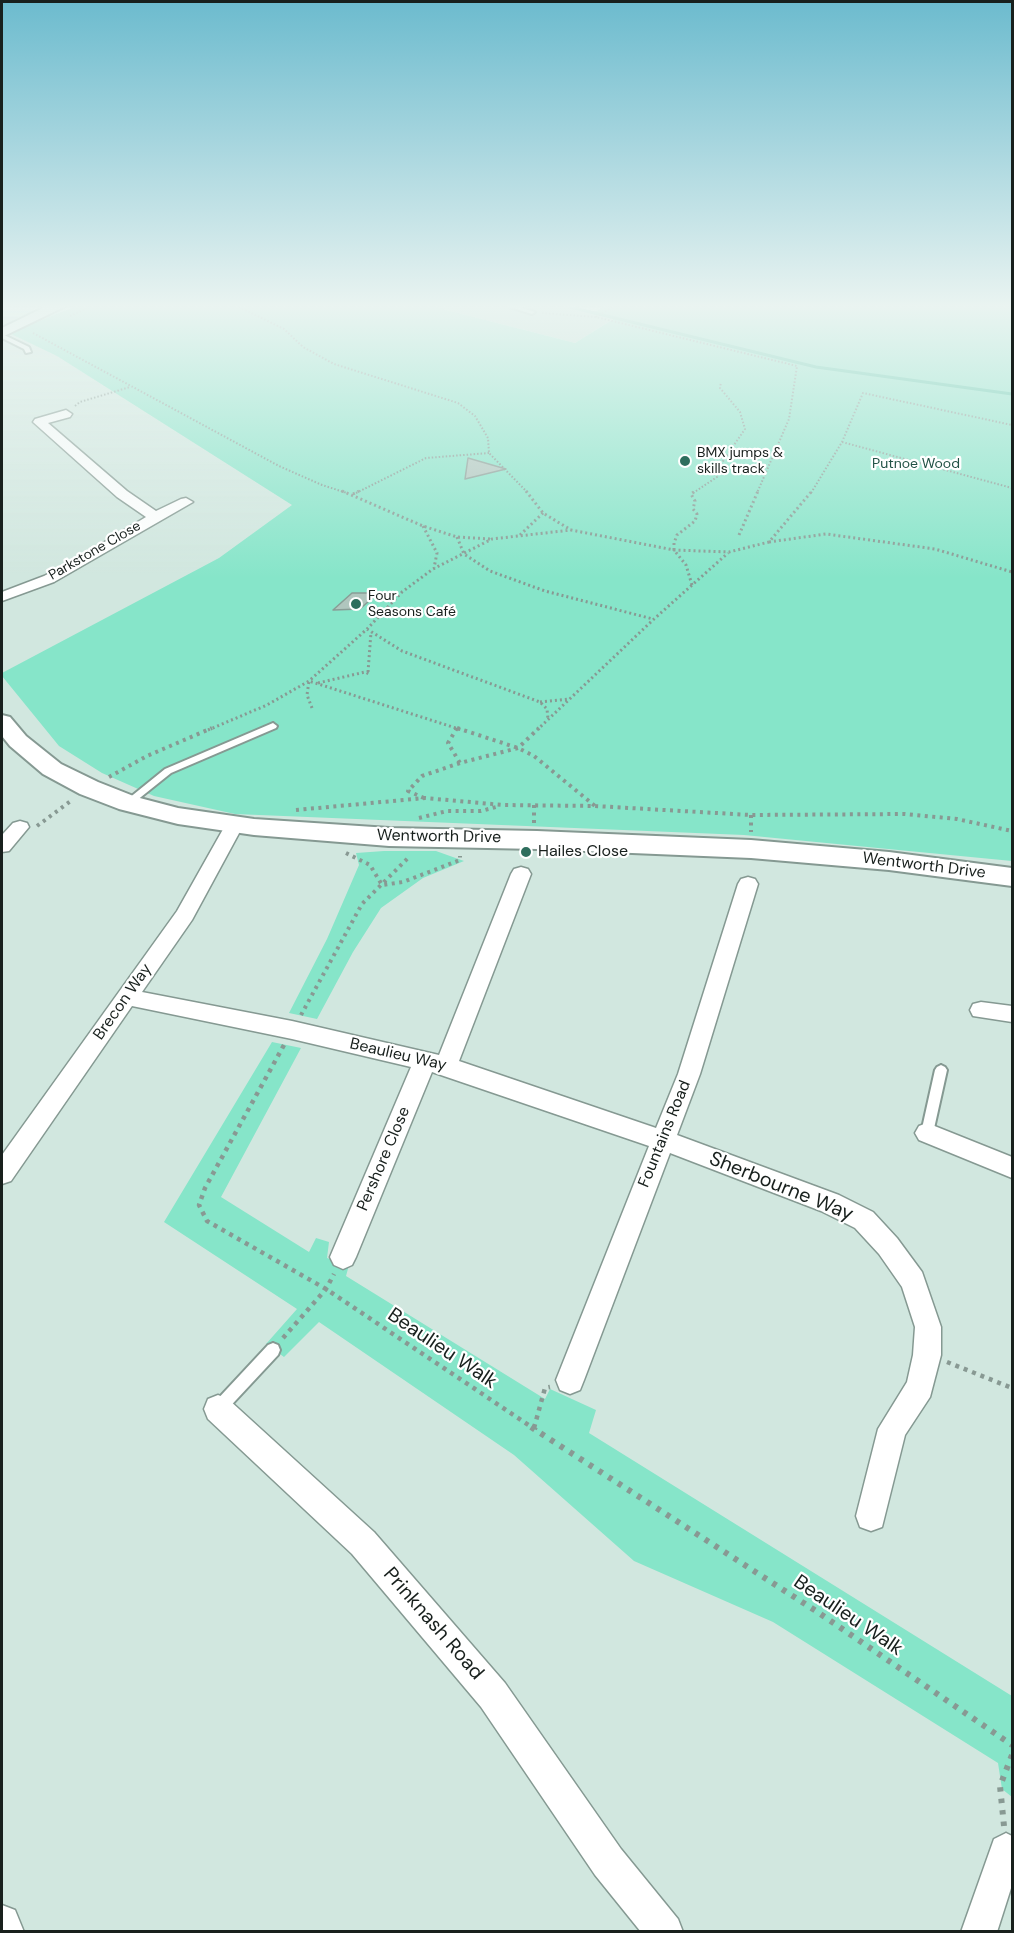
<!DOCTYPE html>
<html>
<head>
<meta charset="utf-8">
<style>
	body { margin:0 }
	#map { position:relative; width:1014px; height:1933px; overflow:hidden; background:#d1e7df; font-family:"DM Sans",sans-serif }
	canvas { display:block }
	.frame { position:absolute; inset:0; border:3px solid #18201d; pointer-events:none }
</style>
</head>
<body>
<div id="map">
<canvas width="1014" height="1933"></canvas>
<div class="frame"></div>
</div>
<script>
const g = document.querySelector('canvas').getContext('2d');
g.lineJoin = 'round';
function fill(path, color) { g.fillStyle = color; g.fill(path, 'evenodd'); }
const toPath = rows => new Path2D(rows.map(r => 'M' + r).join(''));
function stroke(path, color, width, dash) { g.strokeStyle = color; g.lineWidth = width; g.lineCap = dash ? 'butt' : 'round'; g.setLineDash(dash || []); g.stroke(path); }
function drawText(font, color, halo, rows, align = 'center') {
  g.font = font + ' "DM Sans",sans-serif'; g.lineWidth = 4.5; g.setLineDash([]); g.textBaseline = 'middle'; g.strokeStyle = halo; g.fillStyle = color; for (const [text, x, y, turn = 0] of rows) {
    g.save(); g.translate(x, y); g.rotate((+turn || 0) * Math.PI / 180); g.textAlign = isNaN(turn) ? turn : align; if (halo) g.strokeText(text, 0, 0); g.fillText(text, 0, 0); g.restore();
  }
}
const built = toPath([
	[435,307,575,307,616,317,575,343]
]);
const green = toPath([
	[74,307,435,307,575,343,615,318,595,312,603,307,1012,307,1012,861,744,835,235,814,154,796,102,773,59,746,2,676,2,673,219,558,292,505,57,356,9,333],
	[384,851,436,851,464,861,423,878,381,908,353,952,317,1019,289,1013,327,939,359,865,356,853],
	[272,1042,301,1048,221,1197,309,1252,316,1238,329,1242,327,1258,349,1265,346,1276,545,1399,550,1389,596,1410,589,1433,1012,1696,1012,1797,1002,1789,998,1763,773,1622,634,1561,514,1455,319,1322,284,1357,266,1344,297,1309,164,1222]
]);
const stream = toPath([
	[570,307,816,367,1012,394]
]);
const building = toPath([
	[468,458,506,469,465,479,468,458],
	[352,593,378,593,360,609,333,610,352,593]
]);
const pathFar4 = toPath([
	[239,307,284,329,303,347,334,364,458,403,475,416,488,438,489,453,528,493],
	[542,313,596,317,797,366,789,419,757,493],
	[70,316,89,307],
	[596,317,612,307],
	[33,333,279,466,322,485,347,493],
	[75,406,80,402,130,387],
	[842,442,1012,488],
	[356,493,426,458,489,453],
	[693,493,717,477,721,464,745,429,740,412,720,388,721,382],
	[811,493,842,442,863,393,1012,425]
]);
const pathFar3 = toPath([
	[342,491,423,526,457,537,491,539],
	[526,491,543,513,571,530,674,550,729,552,769,542,812,491],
	[353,494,359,491],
	[423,526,437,553,434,568],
	[520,535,543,513],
	[739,535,758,491],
	[457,537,464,554,490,571,545,591,653,619],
	[769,542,826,534,935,549,1012,572],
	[692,585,686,565,674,550,674,543,677,535,695,521,697,514,693,509,695,501,691,494,695,491],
	[367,629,402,651,540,702,547,709,548,719],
	[368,672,371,632],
	[318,683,365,672,369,674],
	[540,702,569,699],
	[312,708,307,695,309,681,462,730],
	[208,730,267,705,309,681,367,629,402,592,433,569,492,539,571,530],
	[456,730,457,728],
	[537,730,654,619,728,553]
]);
const pathFar2 = toPath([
	[457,728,518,748,534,756,595,806],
	[457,728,448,743,460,763],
	[109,777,147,756,212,728],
	[424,798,408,791,422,776,460,763,518,748,539,728],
	[534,805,534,823],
	[296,810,425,798,503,805,595,806,751,815,905,814,957,819,1012,831],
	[751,815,751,832],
	[419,818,447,811,481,811,500,806],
	[37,826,72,800],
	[346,853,370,865,382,885,403,882,460,860,460,856],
	[301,1015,362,904,409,857]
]);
const pathFar1 = toPath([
	[284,1045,205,1188,199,1205,207,1221,326,1289,533,1428],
	[283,1338,326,1289,334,1274],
	[947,1362,1012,1388],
	[534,1428,545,1388,550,1387]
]);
const path = toPath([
	[531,1427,816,1611,1012,1745],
	[534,1429,535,1427],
	[1004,1826,1000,1786,1012,1755]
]);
const lane = toPath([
	[510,307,520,307,535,312,532,314,510,307],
	[2,334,29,347,31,352,26,353,24,349,2,338,2,334],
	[273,723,277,726,276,728,171,773,131,805,125,805,123,803,165,769,273,723],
	[941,1065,945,1067,947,1070,933,1133,931,1137,927,1138,923,1137,921,1133,935,1070,937,1067,941,1065],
	[273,1343,278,1345,280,1350,278,1355,223,1414,218,1416,213,1414,211,1409,213,1404,268,1345,273,1343]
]);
const street = toPath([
	[66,410,72,414,70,417,48,423,127,491,156,511,181,499,186,498,193,502,54,582,2,601,2,592,44,576,73,561,146,517,117,497,33,422,35,419,66,410],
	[235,818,242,820,244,824,192,920,142,992,292,1021,439,1055,511,874,514,869,521,867,528,869,531,874,459,1061,656,1128,678,1074,738,884,741,879,748,877,755,879,758,884,700,1074,677,1135,839,1195,873,1212,897,1238,922,1272,941,1327,941,1355,930,1397,905,1435,882,1527,871,1531,860,1527,856,1516,878,1429,907,1382,913,1355,915,1327,902,1287,879,1254,855,1228,821,1211,670,1153,584,1380,580,1390,570,1394,560,1390,556,1380,649,1146,432,1072,356,1257,352,1265,343,1269,334,1265,330,1257,411,1067,292,1039,132,1006,11,1181,2,1184,2,1155,177,911,226,824,228,820,235,818],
	[20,821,27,823,29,827,9,851,2,852,2,835,13,823,20,821],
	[981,1002,1012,1006,1012,1022,973,1016,970,1010,973,1004,981,1002],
	[927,1123,1012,1157,1012,1178,919,1140,915,1133,919,1126,927,1123],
	[218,1395,228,1399,374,1532,505,1683,621,1849,678,1919,683,1932,641,1932,595,1875,481,1707,352,1554,208,1419,204,1409,208,1399,218,1395],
	[1006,1833,1012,1836,1012,1885,997,1932,961,1932,994,1839,1006,1833],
	[2,1905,15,1910,24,1932,2,1932,2,1905]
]);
const secondary = toPath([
	[45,307,64,307,2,337,2,328,45,307],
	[2,715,10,717,26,736,61,764,98,782,136,797,178,808,254,819,389,828,537,831,751,840,889,852,1012,868,1012,886,889,870,751,858,537,849,389,846,254,835,178,824,119,809,80,794,43,774,10,746,2,736,2,715]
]);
const markers = [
	[685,461,6,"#2e6e5d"],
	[356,604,6,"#2e6e5d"],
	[526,852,6,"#2e6e5d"]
];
const farPoinames = [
	["BMX jumps &",697,453],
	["skills track",697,469],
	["Four",368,596],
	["Seasons Café",368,612]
];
const farParknames = [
	["Putnoe Wood",916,464]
];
const farStreetnames = [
	["Parkstone Close",95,551,-30]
];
const streetNames = [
	["Wentworth Drive",439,837,1],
	["Wentworth Drive",924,866,7],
	["Brecon Way",123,1002,-55],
	["Beaulieu Way",398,1055,13],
	["Fountains Road",665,1134,-68],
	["Pershore Close",384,1159,-67]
];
const poiNames = [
	["Hailes Close",538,852]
];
const nearStreetnames = [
	["Sherbourne Way",781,1187,22],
	["Beaulieu Walk",442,1349,34],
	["Beaulieu Walk",848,1616,34],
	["Prinknash Road",433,1624,49]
];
fill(built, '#bfddd2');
fill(green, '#86e5c9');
stroke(stream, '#52c6a7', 3);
fill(building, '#b0c6be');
stroke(building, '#899d96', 1.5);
stroke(lane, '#859992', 4);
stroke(street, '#859992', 3);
stroke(secondary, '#859992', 4);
stroke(pathFar4, '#889993', 2, [1.5, 2]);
stroke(pathFar3, '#889993', 3, [2, 3]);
stroke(pathFar2, '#889993', 4, [3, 4.5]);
stroke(pathFar1, '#889993', 4.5, [4, 5]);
stroke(path, '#889993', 6, [4.5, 7]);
fill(lane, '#fff');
fill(street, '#fff');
fill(secondary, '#fff');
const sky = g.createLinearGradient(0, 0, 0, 578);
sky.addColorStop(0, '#6cbbce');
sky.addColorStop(0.53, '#eaf4f1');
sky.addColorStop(1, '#eaf4f100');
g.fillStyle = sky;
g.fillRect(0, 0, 1014, 578);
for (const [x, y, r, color] of markers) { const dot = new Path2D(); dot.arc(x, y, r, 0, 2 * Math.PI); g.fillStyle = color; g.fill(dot); stroke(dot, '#fff', 2); }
drawText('14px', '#18201d', '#fff', farPoinames, 'left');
drawText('14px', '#215245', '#fff', farParknames);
drawText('14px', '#18201d', '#fff', farStreetnames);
drawText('16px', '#18201d', '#fff', streetNames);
drawText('16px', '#18201d', '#fff', poiNames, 'left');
drawText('20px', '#18201d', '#fff', nearStreetnames);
</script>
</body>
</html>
